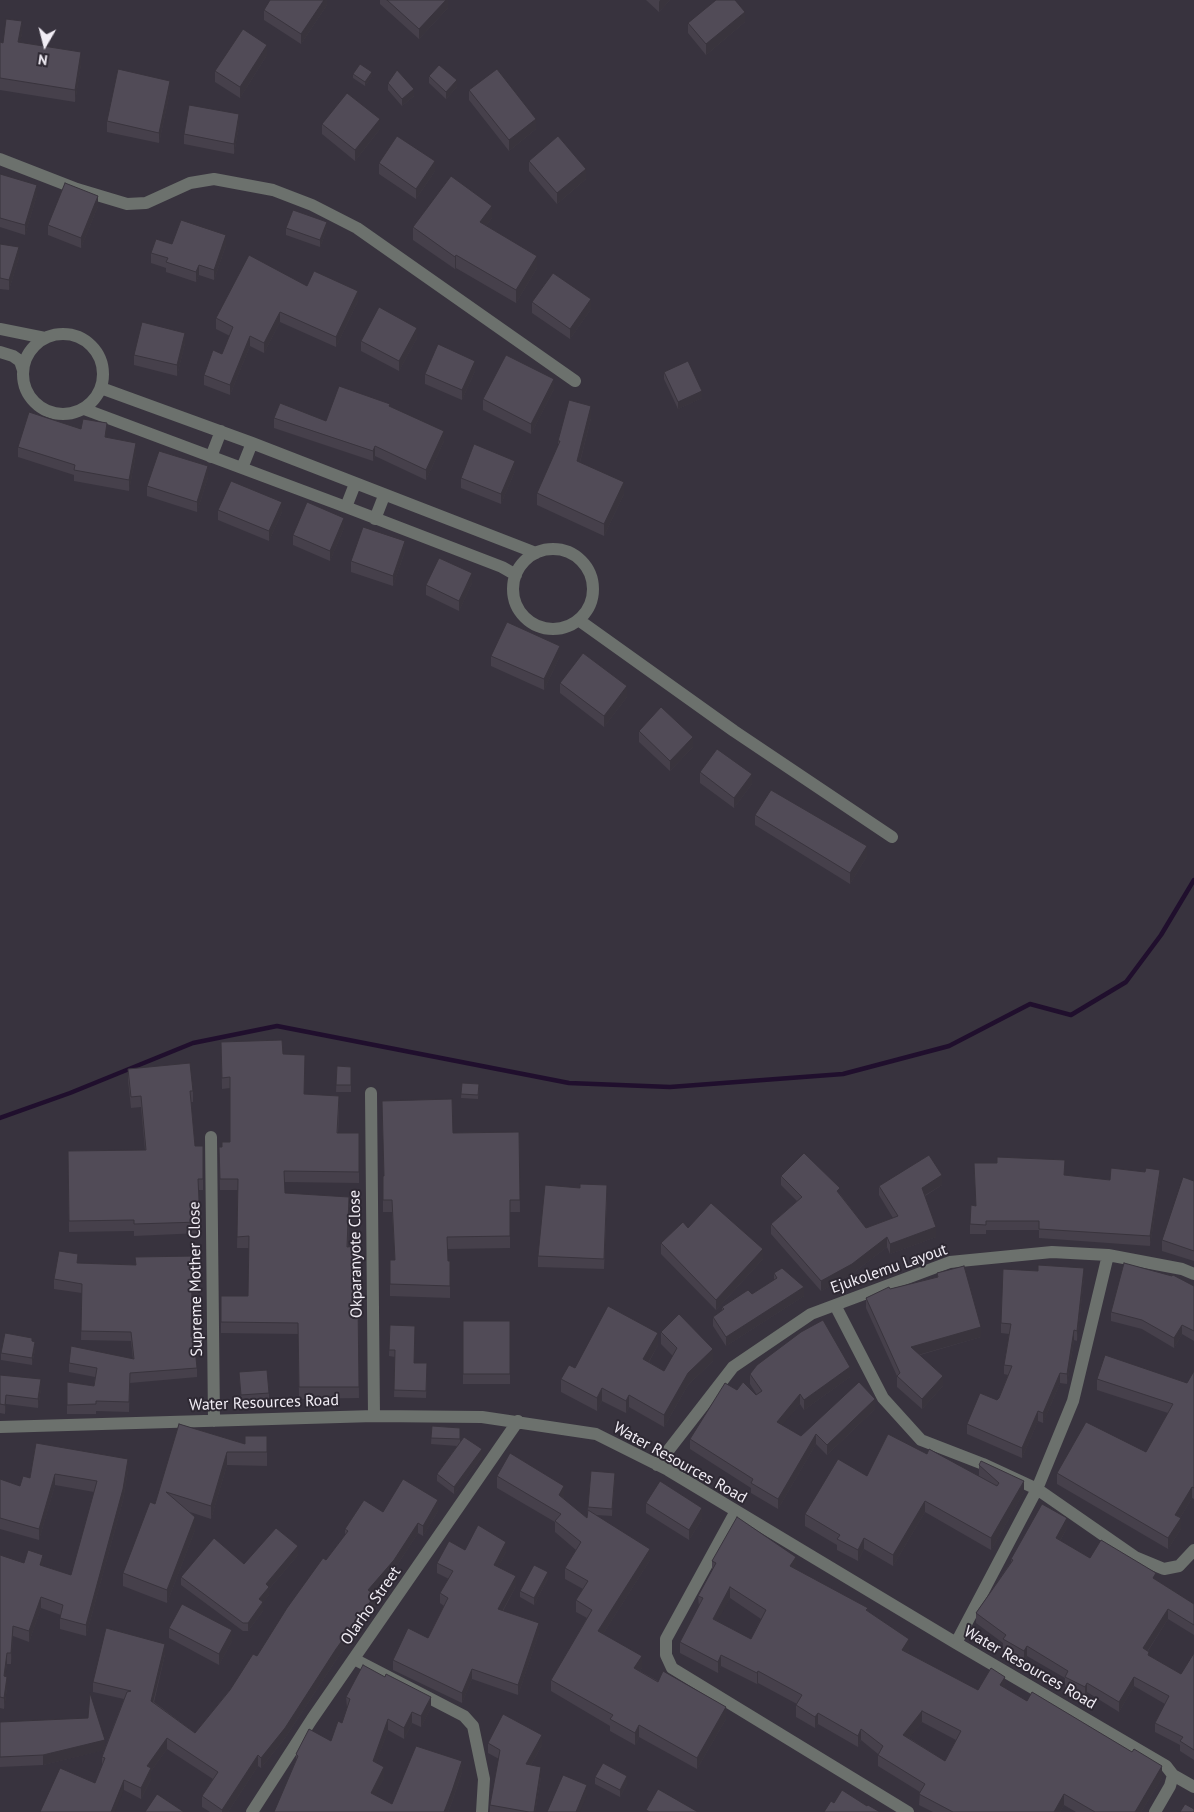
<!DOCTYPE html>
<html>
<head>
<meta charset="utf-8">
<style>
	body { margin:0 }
	#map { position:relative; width:1194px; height:1812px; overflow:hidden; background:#38333e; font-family:"PT Sans",sans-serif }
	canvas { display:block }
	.north { position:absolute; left:20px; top:20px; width:50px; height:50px; -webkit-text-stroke:4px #2e2933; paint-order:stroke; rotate:188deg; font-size:14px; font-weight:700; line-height:20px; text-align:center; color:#f1edf5 }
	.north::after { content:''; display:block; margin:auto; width:18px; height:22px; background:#f1edf5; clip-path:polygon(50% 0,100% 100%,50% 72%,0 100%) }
</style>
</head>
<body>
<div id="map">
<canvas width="1194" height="1812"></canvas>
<div class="north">N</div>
</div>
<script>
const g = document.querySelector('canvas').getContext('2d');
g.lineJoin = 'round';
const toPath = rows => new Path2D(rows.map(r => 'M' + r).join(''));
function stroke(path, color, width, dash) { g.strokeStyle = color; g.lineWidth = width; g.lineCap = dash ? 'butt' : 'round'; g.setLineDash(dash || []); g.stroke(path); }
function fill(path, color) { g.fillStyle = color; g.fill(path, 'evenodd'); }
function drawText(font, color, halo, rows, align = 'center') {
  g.font = font + ' "PT Sans",sans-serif'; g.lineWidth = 4; g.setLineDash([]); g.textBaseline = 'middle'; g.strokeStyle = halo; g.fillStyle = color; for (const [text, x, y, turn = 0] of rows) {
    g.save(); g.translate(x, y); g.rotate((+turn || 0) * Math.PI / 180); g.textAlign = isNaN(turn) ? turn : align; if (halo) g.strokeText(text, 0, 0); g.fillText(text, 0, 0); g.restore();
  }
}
const stream = toPath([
	[0,1118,70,1093,193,1043,277,1026,569,1083,670,1087,843,1074,949,1046,1030,1004,1071,1015,1126,982,1161,935,1194,880]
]);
const minor = toPath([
	[0,159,77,189,127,204,146,203,190,183,214,179,273,190,312,205,357,228,575,381],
	[0,329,45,338],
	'23 374a40 40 0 1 1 80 0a40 40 0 1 1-80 0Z',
	[0,352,13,356,20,361,23,370],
	[101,388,252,443,536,553],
	[84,409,346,507,502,567,516,575],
	[211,457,221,431],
	[242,468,252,443],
	[346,507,355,484],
	[375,519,384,496],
	'513 589a40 40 0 1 1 80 0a40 40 0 1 1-80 0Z',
	[580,621,734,731,892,837],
	[371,1093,374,1416],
	[211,1137,214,1421],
	[835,1305,883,1398,921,1440,983,1464,1037,1489,1135,1557,1164,1569,1179,1566,1194,1550],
	[0,1427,374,1416,482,1417,596,1434,668,1470,956,1643,1166,1766,1173,1775,1170,1786,1155,1812],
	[657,1465,733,1367,811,1314,950,1262,1052,1252,1108,1255,1182,1269,1194,1274],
	[736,1511,666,1639,666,1655,672,1668,908,1812],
	[956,1643,1037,1489,1073,1401,1108,1255],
	[354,1659,464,1716,473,1726,484,1779,482,1812],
	[1173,1775,1194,1787],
	[252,1812,312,1719,518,1421]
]);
const wall = toPath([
	[327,0,327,5,301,44,264,20,264,10],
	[380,0,448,0,448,8,419,39,380,4],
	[646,0,670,0,659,12],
	[745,22,706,55,688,33,688,23],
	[22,33,20,42,81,64,75,102,0,90,0,42,3,43],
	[267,55,240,98,215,82,215,71],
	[353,74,372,76,365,86,353,78],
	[429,76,457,87,446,99,429,83],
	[388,83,414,96,402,106,388,90],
	[469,90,536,129,509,151,469,100],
	[170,91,159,143,107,132,107,121],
	[322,124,380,129,355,161,322,134],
	[239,125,234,154,184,144,184,134],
	[529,161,586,179,557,204,529,171],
	[379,163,435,171,416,199,379,174],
	[0,174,37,195,25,235,0,227],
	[98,206,81,248,48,235,48,225],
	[492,218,486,226,537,268,516,303,456,268,455,269,413,240,413,227],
	[286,228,327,229,320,247,286,235],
	[0,244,19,257,9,290,0,289],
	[226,245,214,280,199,275,196,282,166,272,166,268,151,263,151,253],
	[307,286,358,301,336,347,280,322,264,353,250,346,230,395,204,385,204,375,222,354,230,336,216,329,216,318],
	[532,302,591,309,570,339,532,313],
	[417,338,399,371,361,351,361,341],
	[185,343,177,376,134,365,134,355],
	[475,371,462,400,425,384,425,374],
	[664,372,702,398,678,409,664,379],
	[554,389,531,434,483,410,483,399],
	[390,406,444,441,426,480,375,456,373,461,274,428,274,418,326,421],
	[591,418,580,462,624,494,604,536,537,505,537,493,558,446,558,441],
	[81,429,107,434,106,437,136,453,129,491,74,481,74,475,18,457,18,447],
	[515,471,501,504,461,488,461,478],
	[208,477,197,512,147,496,147,486],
	[218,510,282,512,269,541,218,520],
	[344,528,330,561,293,545,293,535],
	[405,551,393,586,351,572,351,561],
	[472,583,459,611,426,595,426,585],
	[491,656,560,656,544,690,491,666],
	[560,683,627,697,604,727,560,693],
	[639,731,693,747,670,771,639,742],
	[700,772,752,784,734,808,700,783],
	[755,815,867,856,850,884,755,825],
	[221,1042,283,1054,304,1094,339,1107,338,1133,359,1133,359,1183,284,1182,285,1193,349,1208,348,1247,360,1302,360,1313,358,1313,359,1398,299,1399,298,1334,221,1333,221,1296,248,1296,249,1248,237,1248,238,1190,220,1190,219,1147,222,1147,230,1142,230,1088,222,1089],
	[337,1066,351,1067,351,1092,336,1092],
	[128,1069,193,1091,193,1102,191,1102,195,1146,203,1146,203,1190,199,1190,200,1233,134,1236,134,1231,69,1232,68,1151,145,1150,141,1107,131,1108,128,1080],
	[462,1083,479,1084,478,1099,461,1098],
	[382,1101,453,1133,519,1132,520,1212,510,1212,510,1248,448,1249,448,1261,450,1261,450,1298,390,1296,390,1260,395,1260,392,1212,383,1212,383,1176,384,1176],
	[1065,1175,1110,1180,1160,1180,1150,1246,1039,1238,1039,1230,986,1230,986,1234,970,1234,970,1224],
	[781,1176,840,1194,866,1228,893,1218,879,1195,879,1186,942,1185,925,1196,936,1237,890,1254,887,1247,852,1274,821,1291,771,1234,771,1224,797,1201,781,1185],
	[1194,1181,1194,1261,1162,1251,1162,1240],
	[607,1195,604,1269,538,1267,538,1256],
	[688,1228,763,1259,716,1310,661,1254,661,1243],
	[197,1256,198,1293,192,1293,191,1337,197,1368,197,1377,130,1383,129,1412,96,1411,96,1414,67,1414,67,1382,94,1386,95,1377,69,1372,69,1363,133,1359,131,1341,81,1340,82,1293,54,1289,54,1279,78,1264,136,1265],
	[774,1273,804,1296,726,1346,713,1326,713,1317,722,1311,722,1307,752,1294,774,1280],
	[937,1273,981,1337,920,1355,943,1386,922,1409,897,1387,897,1376,866,1308,866,1298,890,1289,937,1277],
	[1084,1277,1077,1341,1074,1340,1067,1384,1060,1383,1043,1423,1038,1421,1022,1458,967,1434,967,1424,999,1398,1008,1375,1004,1374,1004,1365,1009,1334,1001,1333,1001,1323],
	[1194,1286,1194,1341,1182,1334,1174,1348,1142,1329,1111,1321,1111,1312],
	[463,1321,510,1321,510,1384,463,1384],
	[390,1325,414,1363,427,1363,426,1398,394,1397,395,1357,389,1356],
	[661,1332,713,1361,688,1385,664,1427,629,1407,626,1413,602,1401,597,1411,561,1392,561,1379,575,1368,658,1345,649,1362,664,1371,673,1356,661,1344],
	[32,1341,35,1349,32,1365,1,1360,1,1353],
	[1194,1371,1194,1499,1192,1498,1180,1518,1181,1529,1168,1549,1057,1484,1057,1473,1146,1452,1168,1413,1097,1390,1097,1379,1187,1383],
	[239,1372,269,1393,269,1400,241,1402],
	[750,1374,850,1377,804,1410,800,1404,782,1425,801,1436,875,1409,827,1455,816,1444,778,1509,751,1493,751,1488,690,1449,690,1439,737,1390,756,1395,757,1395,750,1384],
	[0,1375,41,1389,38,1408,6,1404,5,1414,0,1413],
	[179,1424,245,1444,267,1436,267,1466,227,1465,211,1519,190,1512,195,1530,167,1603,123,1586,123,1573,155,1504],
	[432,1426,460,1428,460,1442,482,1456,454,1494,437,1481,437,1474,457,1446,431,1444],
	[36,1443,128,1470,123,1500,86,1636,60,1629,60,1618,61,1615,41,1608,29,1642,13,1636,11,1664,7,1664,5,1677,7,1688,4,1709,0,1708,0,1555,24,1563,43,1566,71,1575,94,1492,55,1485,39,1540,0,1529,0,1479,20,1486,30,1478],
	[927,1454,980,1477,979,1476,979,1465,1024,1492,991,1550,925,1512,893,1566,864,1549,858,1561,837,1550,837,1545,805,1526,805,1514,867,1476],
	[591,1471,615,1480,612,1516,596,1515,650,1560,603,1634,642,1668,640,1671,726,1719,697,1769,639,1737,635,1745,610,1731,610,1726,551,1691,551,1680,587,1618,576,1612,576,1600,583,1589,565,1579,565,1568,576,1550,555,1532,555,1522,497,1488,497,1476,564,1497,563,1499,587,1518],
	[646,1503,702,1519,689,1540,646,1513],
	[438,1511,423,1536,418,1533,394,1570,374,1594,375,1606,336,1660,285,1738,261,1768,258,1766,228,1812,210,1812,202,1807,202,1796,213,1779,167,1749,151,1771,151,1779,141,1799,124,1790,95,1783,102,1765,102,1757,104,1750,43,1765,0,1767,0,1722,105,1748,124,1699,93,1692,93,1682,165,1654,154,1702,195,1733,257,1656,326,1560,345,1535,345,1529,383,1512],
	[1067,1528,1060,1541,1090,1558,1156,1580,1194,1604,1194,1635,1168,1619,1148,1651,1149,1656,1181,1674,1194,1653,1194,1760,1180,1751,1180,1745,1155,1732,1155,1723,1165,1704,1134,1686,1119,1712,1087,1692,1085,1697,1065,1687,1065,1678,1027,1656,1024,1661,1003,1649,1003,1643,976,1623,976,1613,1011,1562,1011,1559],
	[465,1550,506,1552,498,1567,516,1586,503,1611,539,1633,518,1695,472,1679,462,1703,393,1670,393,1660,428,1638,444,1606,440,1603,440,1593,449,1579,437,1573,437,1563],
	[298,1555,269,1589,269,1595,263,1602,263,1611,248,1631,243,1631,181,1585,181,1577,244,1564],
	[712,1561,796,1568,795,1569,868,1611,909,1651,908,1653,978,1690,1005,1688,1027,1701,1162,1778,1141,1812,1076,1812,1064,1805,1060,1812,933,1812,919,1805,920,1792,878,1766,878,1754,861,1740,858,1747,818,1724,815,1728,796,1717,796,1705,797,1704,758,1683,757,1684,721,1666,718,1673,680,1653,680,1642,699,1607,698,1596,712,1570],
	[730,1598,761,1619,751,1639,717,1621],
	[922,1722,956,1740,945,1761,909,1738],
	[548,1578,534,1605,520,1597,520,1591],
	[169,1628,232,1641,219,1665,169,1638],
	[346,1697,431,1708,421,1727,412,1723,404,1739,388,1730,376,1763,384,1778,375,1795,392,1804,462,1772,452,1802,448,1812,274,1812,296,1760,296,1754,331,1741,342,1723,347,1708],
	[488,1743,542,1745,531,1765,541,1777,535,1812,490,1812,490,1805,499,1759,488,1753],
	[595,1777,627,1783,620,1797,595,1784]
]);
const shadedWall = toPath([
	[324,0,327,0,327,5,301,44,301,34],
	[446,0,448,0,448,8,419,39,419,29],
	[660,0,670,0,659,12,659,2],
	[745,12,745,22,706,55,706,44],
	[22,21,22,33,18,54,18,42],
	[267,45,267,55,240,98,240,87],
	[81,52,81,64,75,102,75,90],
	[372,72,372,76,365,86,365,82],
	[457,80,457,87,446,99,446,92],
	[170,81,170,91,159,143,159,133],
	[414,89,414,96,402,106,402,99],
	[239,114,239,125,234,154,234,144],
	[380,119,380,129,355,161,355,150],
	[536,119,536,129,509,151,509,140],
	[435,161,435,171,416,199,416,189],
	[586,169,586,179,557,204,557,193],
	[37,185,37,195,25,235,25,225],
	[98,196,98,206,81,248,81,238],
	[492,206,492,218,480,234,480,222],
	[327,222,327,229,320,247,320,240],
	[226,235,226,245,214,280,214,270],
	[19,247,19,257,9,290,9,280],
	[456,255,456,268,455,269,455,257],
	[537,256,537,268,516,303,516,290],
	[199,265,199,275,196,282,196,272],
	[358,291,358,301,336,347,336,337],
	[591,299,591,309,570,339,570,329],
	[280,312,280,322,264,353,264,343],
	[417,328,417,338,399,371,399,361],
	[185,333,185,343,177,376,177,365],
	[250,336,250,346,230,395,230,385],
	[475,361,475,371,462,400,462,390],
	[554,379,554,389,531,434,531,424],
	[702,391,702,398,678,409,678,402],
	[591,406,591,418,577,473,577,461],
	[107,423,107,434,105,447,105,437],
	[444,431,444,441,426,480,426,470],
	[136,443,136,453,129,491,129,480],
	[375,446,375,456,373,461,373,451],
	[515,461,515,471,501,504,501,494],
	[208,466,208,477,197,512,197,502],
	[624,482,624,494,604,536,604,524],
	[282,502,282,512,269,541,269,531],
	[344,518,344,528,330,561,330,551],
	[405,541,405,551,393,586,393,576],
	[472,573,472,583,459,611,459,601],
	[560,646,560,656,544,690,544,679],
	[627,686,627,697,604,727,604,716],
	[693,737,693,747,670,771,670,761],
	[752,774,752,784,734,808,734,798],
	[867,846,867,856,850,884,850,873],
	[1160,1170,1160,1180,1150,1246,1150,1236],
	[942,1175,942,1185,922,1197,922,1188],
	[936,1227,936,1237,890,1254,890,1244],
	[887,1237,887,1247,852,1274,821,1291,821,1281],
	[763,1249,763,1259,716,1310,716,1300],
	[1084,1268,1084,1277,1077,1341,1077,1331],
	[804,1287,804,1296,726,1346,726,1337],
	[1182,1325,1182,1334,1174,1348,1174,1338],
	[981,1327,981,1337,911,1357,911,1347],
	[1074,1330,1074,1340,1067,1384,1067,1374],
	[658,1333,658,1345,643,1372,643,1359],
	[35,1342,35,1349,32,1365,32,1358],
	[713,1349,713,1361,688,1385,664,1427,664,1415,688,1373],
	[850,1367,850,1377,804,1410,804,1400],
	[1060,1373,1060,1383,1043,1423,1043,1413],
	[943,1376,943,1386,922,1409,922,1399],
	[41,1379,41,1389,38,1408,38,1399],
	[602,1388,602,1401,597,1411,597,1398],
	[800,1394,800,1404,777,1432,777,1422],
	[6,1395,6,1404,5,1414,5,1405],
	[629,1395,629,1407,626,1413,626,1401],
	[875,1399,875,1409,827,1455,827,1445],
	[1038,1411,1038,1421,1022,1458,1022,1448],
	[816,1434,816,1444,778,1509,778,1499],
	[482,1449,482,1456,454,1494,454,1487],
	[227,1452,227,1465,211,1519,211,1506],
	[128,1459,128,1470,123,1500,86,1636,86,1625],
	[615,1473,615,1480,612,1516,612,1509],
	[55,1474,55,1485,39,1540,39,1529],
	[1024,1481,1024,1492,991,1550,991,1538],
	[564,1486,564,1497,559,1506,559,1495],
	[1192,1487,1192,1498,1175,1526,1175,1515],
	[438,1500,438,1511,423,1536,423,1526],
	[925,1501,925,1512,893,1566,893,1555],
	[702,1508,702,1519,689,1540,689,1530],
	[195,1517,195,1530,167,1603,167,1590],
	[1067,1518,1067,1528,1056,1548,1056,1538],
	[1181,1518,1181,1529,1168,1549,1168,1538],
	[418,1523,418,1533,394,1570,368,1601,368,1590],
	[864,1538,864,1549,858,1561,858,1550],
	[506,1542,506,1552,494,1575,494,1565],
	[298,1546,298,1555,269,1589,269,1595,259,1607,259,1599,266,1584],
	[650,1549,650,1560,598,1642,598,1631],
	[43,1555,43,1566,40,1565],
	[796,1557,796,1568,790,1577,790,1566],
	[548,1572,548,1578,534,1605,534,1598],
	[516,1576,516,1586,498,1619,498,1609],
	[730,1587,730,1598,713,1630,713,1619],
	[375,1595,375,1606,336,1660,285,1738,261,1768,261,1758,336,1649],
	[41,1597,41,1608,29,1642,29,1631],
	[263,1602,263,1611,248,1631,248,1623],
	[1168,1609,1168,1619,1143,1658,1143,1648],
	[539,1623,539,1633,518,1695,518,1685],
	[13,1626,13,1636,11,1664,11,1653],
	[232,1630,232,1641,219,1665,219,1654],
	[909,1639,909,1651,902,1661,902,1650],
	[165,1644,165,1654,151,1711,151,1701],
	[1027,1646,1027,1656,1024,1661,1024,1651],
	[7,1653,7,1664,4,1687,4,1676],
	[721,1655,721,1666,718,1673,718,1662],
	[642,1656,642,1668,634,1680,634,1668],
	[472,1669,472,1679,462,1703,462,1693],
	[758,1671,758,1683,757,1684,757,1673],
	[7,1677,7,1688,4,1709,4,1698],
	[1005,1677,1005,1688,1000,1685],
	[1134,1677,1134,1686,1119,1712,1119,1702],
	[1087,1683,1087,1692,1085,1697,1085,1687],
	[431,1697,431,1708,421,1727,421,1716],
	[726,1707,726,1719,697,1769,697,1758],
	[922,1711,922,1722,903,1746,903,1735],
	[412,1712,412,1723,404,1739,404,1728],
	[818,1713,818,1724,815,1728,815,1717],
	[388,1719,388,1730,373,1772,373,1761],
	[639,1725,639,1737,635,1745,635,1733],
	[861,1729,861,1740,858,1747,858,1736],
	[542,1735,542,1745,526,1774,526,1764],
	[167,1738,167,1749,151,1771,151,1779,141,1799,141,1788,147,1766],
	[105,1740,105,1750,43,1765,43,1755],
	[258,1755,258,1766,228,1812,222,1812,222,1810],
	[462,1761,462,1772,452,1802,448,1812,444,1812],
	[1162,1766,1162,1778,1141,1812,1135,1812],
	[384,1767,384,1778,371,1804,371,1793],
	[541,1767,541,1777,535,1812,534,1812],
	[627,1776,627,1783,620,1797,620,1790],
	[124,1780,124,1790,115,1812,111,1812],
	[587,1785,587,1795,580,1812,576,1812],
	[1064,1794,1064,1805,1060,1812,1054,1812]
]);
const building = toPath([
	[270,0,324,0,301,34,264,10,270,0],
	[387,0,446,0,419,29,387,0],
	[716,0,735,0,745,12,706,44,688,23,716,0],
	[6,19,22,21,18,42,81,52,75,90,0,78,0,42,3,43,6,19],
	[243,29,267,45,240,87,215,71,243,29],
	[360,64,372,72,365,82,353,74,360,64],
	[439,65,457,80,446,92,429,76,439,65],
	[118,69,170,81,159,133,107,121,118,69],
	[497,69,536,119,509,140,469,90,497,69],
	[397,70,414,89,402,99,388,83,397,70],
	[347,93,380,119,355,150,322,124,347,93],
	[189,105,239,114,234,144,184,134,189,105],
	[397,136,435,161,416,189,379,163,397,136],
	[558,136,586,169,557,193,529,161,558,136],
	[0,174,37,185,25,225,0,218,0,174],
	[451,176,492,206,480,222,537,256,516,290,456,255,455,257,413,227,451,176],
	[65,183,98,196,81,238,48,225,65,183],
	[293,210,327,222,320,240,286,228,293,210],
	[181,220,226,235,214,270,199,265,196,272,166,262,168,258,151,253,156,239,172,244,181,220],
	[0,244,19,247,9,280,0,278,0,244],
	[249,255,307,286,314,271,358,291,336,337,280,312,264,343,250,336,230,385,204,375,213,350,222,354,233,327,216,318,249,255],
	[553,273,591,299,570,329,532,302,553,273],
	[379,307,417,328,399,361,361,341,379,307],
	[142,322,185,333,177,365,134,355,142,322],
	[438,344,475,361,462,390,425,374,438,344],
	[506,355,554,379,531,424,483,399,506,355],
	[688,361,702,391,678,402,664,372,688,361],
	[339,386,390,404,389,406,444,431,426,470,375,446,373,451,274,418,280,403,326,421,339,386],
	[569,400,591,406,577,461,624,482,604,524,537,493,560,441,558,441,569,400],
	[29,412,81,429,83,419,107,423,105,437,136,443,129,480,74,470,75,465,18,447,29,412],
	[474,444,515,461,501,494,461,478,474,444],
	[159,451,208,466,197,502,147,486,159,451],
	[231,481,282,502,269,531,218,510,231,481],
	[307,502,344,518,330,551,293,535,307,502],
	[363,527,405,541,393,576,351,561,363,527],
	[439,558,472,573,459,601,426,585,439,558],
	[507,622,560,646,544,679,491,656,507,622],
	[583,653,627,686,604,716,560,683,583,653],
	[661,707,693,737,670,761,639,731,661,707],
	[717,749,752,774,734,798,700,772,717,749],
	[771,790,867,846,850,873,755,815,771,790],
	[282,1040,283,1054,305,1055,304,1094,339,1096,337,1133,359,1133,359,1172,284,1171,285,1193,349,1197,347,1247,357,1246,360,1302,358,1302,359,1387,299,1387,298,1323,221,1322,221,1296,248,1296,249,1236,237,1237,238,1179,220,1179,219,1147,222,1147,222,1142,230,1142,230,1077,222,1078,221,1042,282,1040],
	[190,1063,193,1091,190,1091,195,1146,203,1146,203,1179,198,1179,200,1222,134,1224,134,1220,69,1221,68,1151,146,1150,141,1096,131,1097,128,1069,190,1063],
	[337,1066,351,1067,351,1085,336,1085,337,1066],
	[462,1083,479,1084,478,1095,461,1094,462,1083],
	[452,1099,453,1133,519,1132,520,1200,510,1200,510,1236,447,1237,448,1261,450,1261,450,1286,390,1284,390,1260,395,1260,392,1200,383,1200,383,1176,384,1176,382,1101,452,1099],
	[804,1153,840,1188,837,1191,866,1228,898,1216,879,1186,929,1155,942,1175,922,1188,936,1227,890,1244,887,1237,852,1264,821,1281,771,1224,802,1197,781,1176,804,1153],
	[997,1157,1065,1160,1064,1175,1110,1180,1111,1168,1145,1172,1146,1168,1160,1170,1150,1236,1039,1229,1039,1221,986,1221,986,1225,970,1224,971,1205,976,1206,974,1163,997,1163,997,1157],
	[1183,1177,1194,1181,1194,1251,1162,1240,1183,1177],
	[580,1184,607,1185,604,1259,538,1256,545,1185,580,1188,580,1184],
	[711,1203,763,1249,716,1300,661,1243,683,1222,688,1228,711,1203],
	[59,1251,78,1254,77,1263,136,1265,135,1257,197,1256,198,1284,192,1284,191,1337,194,1337,197,1368,130,1373,129,1402,96,1401,96,1404,67,1405,67,1382,94,1386,97,1368,69,1363,71,1346,134,1359,131,1332,81,1331,82,1284,54,1279,59,1251],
	[1124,1263,1172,1276,1173,1275,1194,1286,1194,1331,1182,1325,1174,1338,1142,1320,1111,1312,1124,1263],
	[1038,1265,1084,1268,1077,1331,1074,1330,1067,1374,1060,1373,1043,1413,1038,1411,1022,1448,967,1424,980,1393,997,1400,999,1398,1012,1366,1004,1365,1011,1324,1001,1323,1003,1269,1038,1271,1038,1265],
	[964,1266,981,1327,911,1347,943,1376,922,1399,897,1376,900,1373,866,1298,889,1287,890,1289,938,1277,937,1273,964,1266],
	[782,1268,804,1287,726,1337,713,1317,724,1309,722,1307,748,1290,752,1294,777,1278,774,1273,782,1268],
	[608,1306,658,1333,643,1359,664,1371,677,1348,661,1332,679,1314,713,1349,688,1373,664,1415,629,1395,626,1401,602,1388,597,1398,561,1379,569,1365,575,1368,608,1306],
	[823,1320,850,1367,804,1400,800,1394,777,1422,801,1436,859,1382,875,1399,827,1445,816,1434,778,1499,751,1483,753,1479,690,1439,725,1383,737,1390,743,1382,756,1395,762,1391,750,1374,757,1365,801,1332,823,1320],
	[463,1321,510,1321,510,1374,463,1374,463,1321],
	[390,1325,415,1326,414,1363,427,1363,426,1391,394,1390,395,1350,389,1350,390,1325],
	[5,1333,32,1338,32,1341,35,1342,32,1358,1,1353,5,1333],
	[1105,1355,1187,1383,1194,1371,1194,1488,1192,1487,1175,1515,1181,1518,1168,1538,1057,1473,1086,1422,1146,1452,1173,1404,1097,1379,1105,1355],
	[267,1370,269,1393,241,1395,239,1372,267,1370],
	[0,1375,41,1379,38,1399,6,1395,5,1405,0,1404,0,1375],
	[179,1424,245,1444,245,1436,267,1436,267,1452,227,1452,211,1506,166,1492,195,1517,167,1590,123,1573,150,1502,155,1504,179,1424],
	[432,1426,460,1428,460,1439,431,1438,432,1426],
	[888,1434,927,1454,929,1449,997,1486,999,1483,979,1465,981,1461,1024,1481,991,1538,925,1501,893,1555,864,1538,858,1550,837,1539,840,1535,805,1514,838,1459,867,1476,888,1434],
	[464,1437,482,1449,454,1487,437,1474,464,1437],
	[36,1443,128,1459,123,1489,86,1625,60,1618,63,1605,41,1597,29,1631,13,1626,11,1653,7,1653,4,1676,7,1677,4,1698,0,1697,0,1555,24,1563,28,1550,43,1555,40,1565,71,1575,97,1481,55,1474,39,1529,0,1518,0,1479,20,1486,23,1476,30,1478,36,1443],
	[510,1453,564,1486,559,1495,587,1518,588,1510,650,1549,598,1631,642,1656,634,1668,658,1682,663,1671,726,1707,697,1758,639,1725,635,1733,610,1719,613,1715,551,1680,592,1610,576,1600,588,1581,565,1568,581,1542,555,1521,561,1514,497,1476,510,1453],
	[591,1471,615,1473,612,1509,588,1507,591,1471],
	[403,1479,438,1500,423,1526,418,1523,394,1560,368,1590,375,1595,336,1649,285,1728,261,1758,258,1755,222,1810,202,1796,218,1772,167,1738,147,1766,151,1768,141,1788,124,1780,111,1812,40,1812,60,1768,95,1783,105,1758,102,1757,127,1692,131,1691,93,1682,106,1628,165,1644,151,1701,195,1733,230,1690,253,1654,257,1656,287,1608,323,1558,326,1560,348,1531,345,1529,364,1500,383,1512,403,1479],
	[660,1481,702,1508,689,1530,646,1503,660,1481],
	[1042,1504,1067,1518,1056,1538,1090,1558,1101,1540,1156,1573,1153,1578,1194,1604,1194,1625,1168,1609,1143,1648,1149,1652,1148,1655,1181,1674,1194,1653,1194,1750,1180,1741,1183,1737,1155,1723,1169,1696,1134,1677,1119,1702,1087,1683,1085,1687,1065,1677,1068,1671,1027,1646,1024,1651,1003,1639,1006,1635,976,1613,1013,1560,1011,1559,1042,1504],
	[737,1517,796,1557,790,1566,868,1608,866,1610,909,1639,902,1650,978,1690,991,1668,1005,1677,1000,1685,1027,1701,1032,1692,1132,1752,1134,1749,1162,1766,1135,1812,1095,1812,1064,1794,1054,1812,953,1812,919,1794,925,1784,878,1755,883,1746,861,1729,858,1736,818,1713,815,1717,796,1705,802,1695,758,1671,757,1673,721,1655,718,1662,680,1642,703,1598,698,1596,716,1563,712,1561,737,1517],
	[730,1587,766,1610,751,1639,713,1619,730,1587],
	[922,1711,961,1731,945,1761,903,1735,922,1711],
	[478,1525,506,1542,494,1565,516,1576,498,1609,539,1623,518,1685,472,1669,462,1693,393,1660,408,1628,428,1638,448,1598,440,1593,453,1571,437,1563,449,1541,465,1550,478,1525],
	[276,1528,298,1546,266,1584,269,1587,259,1599,263,1602,248,1623,243,1623,181,1577,214,1538,244,1564,276,1528],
	[534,1565,548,1572,534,1598,520,1591,534,1565],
	[182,1604,232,1630,219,1654,169,1628,182,1604],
	[363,1665,385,1677,386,1674,431,1697,421,1716,412,1712,404,1728,388,1719,373,1761,384,1767,371,1793,392,1804,416,1746,462,1761,452,1791,444,1812,274,1812,298,1756,296,1754,309,1729,331,1741,338,1721,342,1723,350,1699,346,1697,363,1665],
	[90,1693,105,1740,43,1755,0,1757,0,1722,88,1718,90,1693],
	[503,1714,542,1735,526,1764,541,1767,534,1812,529,1812,490,1805,500,1750,488,1743,503,1714],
	[603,1763,627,1776,620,1790,595,1777,603,1763],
	[563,1775,587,1785,576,1812,547,1812,563,1775],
	[658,1789,698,1812,650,1812,646,1810,658,1789],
	[842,1790,867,1806,868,1805,880,1812,824,1812,831,1801,834,1803,842,1790],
	[157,1794,184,1812,145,1812,157,1794],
	[1185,1804,1194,1809,1194,1812,1180,1812,1185,1804]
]);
const streetNames = [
	["Okparanyote Close",356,1254,-91],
	["Ejukolemu Layout",889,1269,-19],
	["Supreme Mother Close",196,1279,-91],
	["Water Resources Road",264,1403,-2],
	["Water Resources Road",680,1463,29],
	["Olarho Street",371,1606,-55],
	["Water Resources Road",1030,1668,30]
];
stroke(stream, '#200f2d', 4.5);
stroke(minor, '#6c716d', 12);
fill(wall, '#46404b');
fill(shadedWall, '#39343d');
fill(building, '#514b57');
stroke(building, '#39343d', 1);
drawText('16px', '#f1edf5', '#2e2933', streetNames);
</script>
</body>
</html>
